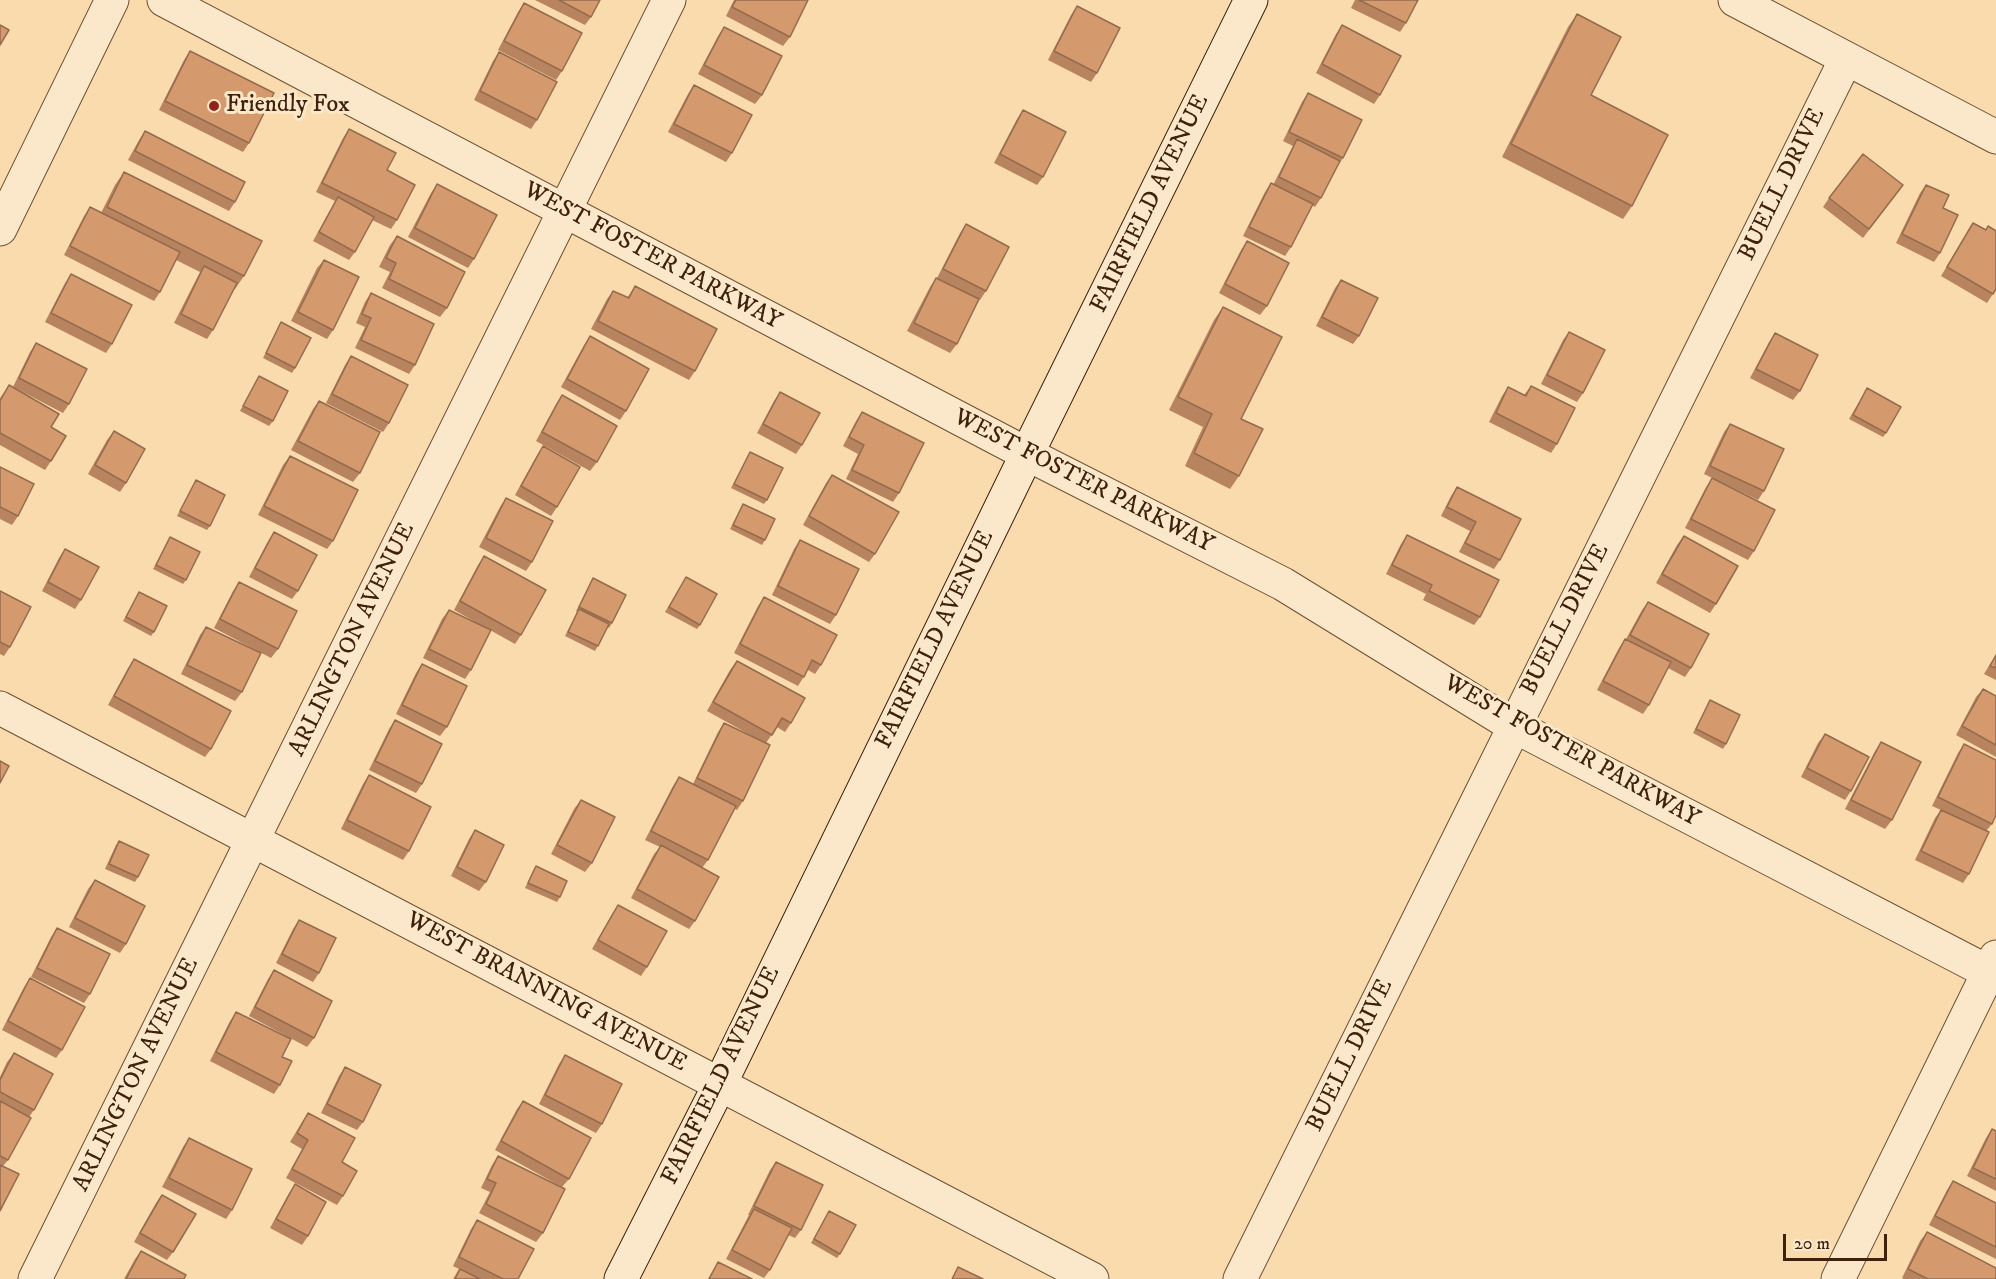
<!DOCTYPE html>
<html>
<head>
<meta charset="utf-8">
<style>
	body { margin:0 }
	#map { position:relative; width:1996px; height:1279px; overflow:hidden; background:#f9dbae; font-family:"IM FELL DW Pica",serif }
	canvas { display:block }
	.scale { position:absolute; left:1783px; top:1234px; width:104px; height:27px; box-sizing:border-box; border:3px solid #3f210c; border-top:0; padding-left:8px; font-size:18px; line-height:21px; white-space:nowrap; color:#3f210c; -webkit-text-stroke:4px #fbe8ca; paint-order:stroke }
</style>
</head>
<body>
<div id="map">
<canvas width="1996" height="1279"></canvas>
<div class="scale">20 m</div>
</div>
<script>
const g = document.querySelector('canvas').getContext('2d');
g.lineJoin = 'round';
const toPath = rows => new Path2D(rows.map(r => 'M' + r).join(''));
function stroke(path, color, width, dash) { g.strokeStyle = color; g.lineWidth = width; g.lineCap = dash ? 'butt' : 'round'; g.setLineDash(dash || []); g.stroke(path); }
function fill(path, color) { g.fillStyle = color; g.fill(path, 'evenodd'); }
function drawText(font, color, halo, rows, align = 'center') {
  g.font = font + ' "IM FELL DW Pica",serif'; g.lineWidth = 6; g.setLineDash([]); g.textBaseline = 'middle'; g.strokeStyle = halo; g.fillStyle = color; for (const [text, x, y, turn = 0] of rows) {
    g.save(); g.translate(x, y); g.rotate((+turn || 0) * Math.PI / 180); g.textAlign = isNaN(turn) ? turn : align; if (halo) g.strokeText(text, 0, 0); g.fillText(text, 0, 0); g.restore();
  }
}
const minor = toPath([
	[164,0,1027,454,1283,584,1514,726,1996,976],
	[0,229,112,0],
	[0,708,1092,1279],
	[35,1279,669,0],
	[1240,1279,1846,59],
	[1838,1279,1996,957]
]);
const tertiary = toPath([
	[1735,0,1996,137]
]);
const secondary = toPath([
	[621,1279,720,1084,1027,454,1251,0]
]);
const wall = toPath([
	[535,0,600,0,591,17,585,25],
	[734,0,808,0,790,37,783,46,726,16],
	[1355,0,1418,0,1406,23,1400,32,1351,8],
	[524,3,562,71,556,80,498,50,518,12],
	[1077,6,1097,73,1091,82,1048,60,1071,15],
	[1577,14,1591,95,1632,206,1623,219,1502,157,1568,27],
	[1342,25,1380,95,1374,104,1316,73,1336,34],
	[724,27,762,95,755,104,698,74,718,36],
	[190,51,249,143,243,152,159,110,184,60],
	[499,52,537,120,531,129,474,100,493,61],
	[694,85,732,153,726,162,668,132,688,94],
	[1308,93,1343,158,1337,167,1321,198,1315,207,1312,205,1291,247,1285,256,1243,236,1265,192,1271,183,1273,185,1293,146,1283,141,1302,102],
	[1023,110,1043,177,1037,185,994,163,1017,119],
	[349,129,387,170,397,220,391,229,372,220,355,252,349,260,313,241,335,201,316,192,343,138],
	[145,131,235,202,229,211,128,160,139,140],
	[124,172,244,276,235,289,234,289,213,330,207,339,174,323,200,272,176,260,160,292,154,301,64,255,84,216,90,207,101,213,115,185],
	[437,184,474,259,468,268,408,237,431,193],
	[1926,185,1943,208,1940,253,1934,262,1896,243,1920,193],
	[1897,193,1863,238,1823,207,1829,198],
	[1973,223,1986,230,1988,226,1993,294,1987,303,1941,276],
	[966,224,986,291,980,300,979,300,957,344,950,353,907,331,930,287,936,278,937,278,960,233],
	[397,236,447,308,440,317,382,288,390,272,379,267,390,245],
	[1247,241,1267,306,1260,315,1219,293,1241,250],
	[324,260,333,330,327,339,291,321,317,268],
	[71,274,112,344,106,353,45,322,65,283],
	[1341,280,1359,336,1353,344,1316,326,1335,288],
	[635,286,695,371,689,380,591,329,607,299,613,291,627,298],
	[371,293,415,365,409,374,355,348,365,327,356,323,365,302],
	[1223,307,1239,476,1230,489,1185,466,1203,427,1169,410,1214,320],
	[281,322,295,368,292,373,263,358],
	[1569,332,1583,393,1577,402,1541,384,1563,340],
	[1775,333,1800,391,1793,400,1750,378,1769,342],
	[590,336,626,411,620,420,561,387,584,345],
	[36,343,69,404,63,413,13,387,30,352],
	[351,356,389,423,383,432,326,403,345,365],
	[259,376,273,421,269,426,240,411],
	[9,385,51,427,51,461,45,470,0,445,0,398],
	[1531,386,1557,444,1551,453,1489,422,1502,396,1508,387,1524,395],
	[1867,388,1886,433,1883,437,1849,419],
	[780,392,802,445,796,454,757,433,774,401],
	[562,395,597,462,590,471,536,441,556,404],
	[319,401,360,473,353,482,291,450,313,409],
	[862,412,899,493,893,502,846,479,858,454,843,446,856,421],
	[1730,424,1764,491,1758,500,1704,474,1724,432],
	[114,431,126,483,120,492,88,474,107,440],
	[543,446,557,507,551,516,515,495,537,455],
	[750,452,767,500,764,504,731,488],
	[290,456,333,541,327,549,258,515,283,465],
	[0,467,18,516,12,525,0,519],
	[832,475,875,554,869,562,803,525,826,483],
	[1712,478,1754,551,1748,560,1685,528,1706,487],
	[196,480,210,526,207,530,177,516],
	[1457,487,1500,560,1494,569,1459,552,1470,531,1441,516,1451,496],
	[506,498,532,562,526,571,479,547,500,507],
	[743,504,765,540,762,545,730,529],
	[274,532,298,591,292,599,249,577,268,541],
	[1407,535,1480,617,1474,625,1423,600,1426,594,1386,574,1401,544],
	[1684,536,1716,604,1710,613,1656,583,1677,545],
	[170,537,186,580,183,584,153,569],
	[800,540,836,615,830,624,772,595,794,549],
	[65,549,81,600,75,609,42,591,59,558],
	[484,556,521,635,515,644,454,610,478,565],
	[686,577,700,625,697,629,665,612],
	[593,578,612,623,609,628,608,627,595,651,565,636,577,612,576,611],
	[239,582,278,649,271,658,214,628,233,591],
	[0,591,10,647,4,656,0,654],
	[139,592,154,632,151,636,123,621],
	[764,597,821,665,815,674,808,670,798,686,734,653,758,606],
	[1648,602,1691,668,1685,677,1668,668,1649,705,1643,714,1597,690,1619,648,1625,639,1626,639,1642,610],
	[449,610,471,670,465,679,423,658,442,619],
	[206,627,242,692,235,701,181,674,200,635],
	[1996,655,1996,680,1984,674,1990,664],
	[134,659,211,749,205,757,108,705,128,668],
	[737,661,791,723,785,732,777,727,766,743,743,801,737,810,734,808,708,860,702,868,695,921,689,929,631,898,654,854,660,847,645,840,673,786,679,777,693,784,718,732,724,723,761,741,707,711,730,670],
	[422,664,447,727,440,736,396,714,416,673],
	[1983,689,1996,696,1996,757,1956,735,1976,697],
	[1710,700,1726,744,1723,749,1693,733],
	[395,720,422,784,416,793,369,770,389,729],
	[1825,734,1851,791,1845,800,1801,777,1818,743],
	[1881,742,1892,820,1885,829,1845,809,1875,751],
	[1964,744,1992,824,1986,831,1969,874,1963,883,1915,860,1935,818,1941,810,1932,806,1958,753],
	[369,775,409,851,403,860,341,829,363,784],
	[581,800,592,863,585,872,551,854,574,809],
	[475,830,486,882,479,891,451,876,469,839],
	[119,841,138,877,135,882,105,869,116,845],
	[536,866,560,897,557,902,525,888,533,871],
	[95,880,126,944,120,953,69,927,88,889],
	[618,905,647,967,641,976,592,949,612,914],
	[299,920,319,973,313,982,276,963,293,929],
	[57,928,90,994,84,1003,31,977,51,937],
	[274,970,314,1038,307,1047,249,1016,268,979],
	[30,978,62,1050,56,1058,2,1030,24,987],
	[236,1012,282,1057,280,1085,274,1094,210,1061,230,1021],
	[14,1053,34,1110,29,1117,8,1160,3,1166,0,1211,0,1077,7,1062],
	[565,1055,602,1124,596,1133,539,1104,559,1064],
	[345,1067,363,1122,357,1130,321,1113,339,1076],
	[523,1101,569,1179,562,1187,495,1150,517,1109],
	[308,1113,343,1196,337,1205,286,1178,302,1149,290,1142,302,1122],
	[1992,1129,1996,1131,1996,1191,1967,1176,1986,1138],
	[189,1138,232,1210,226,1219,162,1187,183,1147],
	[498,1156,543,1233,536,1242,479,1213,490,1192,481,1188,492,1165],
	[776,1162,801,1230,795,1238,788,1235,770,1270,764,1278,726,1259,749,1215,748,1215,770,1170],
	[1953,1181,1996,1203,1996,1259,1929,1225,1947,1190],
	[295,1184,308,1236,302,1245,270,1228,289,1193],
	[162,1195,173,1252,167,1260,134,1242,156,1203],
	[829,1211,840,1254,837,1258,811,1243],
	[477,1220,518,1279,453,1279,459,1269,453,1266,471,1229],
	[1927,1232,1996,1279,1904,1279,1902,1278,1920,1241],
	[141,1251,184,1279,124,1279,135,1259],
	[718,1262,752,1279,708,1279]
]);
const building = toPath([
	[559,0,600,0,591,17,559,0],
	[736,0,808,0,790,37,732,7,736,0],
	[1359,0,1418,0,1406,23,1359,0],
	[524,3,582,33,562,71,504,41,524,3],
	[1077,6,1120,28,1097,73,1054,51,1077,6],
	[1577,14,1621,37,1591,95,1668,135,1632,206,1511,144,1577,14],
	[0,25,9,30,0,45,0,25],
	[1342,25,1401,56,1380,95,1322,64,1342,25],
	[724,27,782,56,762,95,704,65,724,27],
	[190,51,274,93,249,143,165,101,190,51],
	[499,52,557,82,537,120,480,91,499,52],
	[694,85,752,115,732,153,674,124,694,85],
	[1308,93,1362,120,1343,158,1289,132,1308,93],
	[1023,110,1066,132,1043,177,1000,154,1023,110],
	[349,129,396,153,387,170,415,185,397,220,322,183,349,129],
	[145,131,245,182,235,202,135,151,145,131],
	[1297,139,1340,161,1321,198,1279,177,1297,139],
	[1863,154,1903,185,1869,229,1829,198,1863,154],
	[124,172,262,241,244,276,107,207,124,172],
	[1271,183,1313,204,1291,247,1249,227,1271,183],
	[437,184,497,215,474,259,415,228,437,184],
	[1926,185,1949,195,1943,208,1958,215,1940,253,1902,234,1926,185],
	[338,197,374,217,355,252,319,232,338,197],
	[90,207,180,252,160,292,70,246,90,207],
	[1973,223,1986,230,1988,226,1996,231,1996,289,1993,294,1947,267,1973,223],
	[966,224,1009,247,986,291,943,269,966,224],
	[397,236,465,272,447,308,389,279,396,263,386,258,397,236],
	[1247,241,1289,263,1267,306,1225,284,1247,241],
	[324,260,359,277,333,330,298,312,324,260],
	[204,266,237,283,213,330,181,314,204,266],
	[71,274,132,305,112,344,51,313,71,274],
	[936,278,979,299,957,344,914,323,936,278],
	[1341,280,1378,298,1359,336,1322,317,1341,280],
	[635,286,717,329,695,371,598,321,613,291,629,298,635,286],
	[371,293,434,324,415,365,361,340,371,318,362,314,371,293],
	[1223,307,1282,337,1241,419,1263,429,1239,476,1194,453,1212,414,1178,397,1223,307],
	[281,322,311,338,295,368,266,353,281,322],
	[1569,332,1605,350,1583,393,1547,375,1569,332],
	[1775,333,1818,355,1800,391,1756,369,1775,333],
	[590,336,649,369,626,411,567,379,590,336],
	[36,343,87,369,69,404,19,378,36,343],
	[351,356,408,385,389,423,332,394,351,356],
	[259,376,288,391,273,421,243,406,259,376],
	[9,385,59,414,51,427,66,436,51,461,0,433,0,401,9,385],
	[1531,386,1575,408,1557,444,1496,413,1508,387,1526,396,1531,386],
	[1867,388,1901,407,1886,433,1853,415,1867,388],
	[780,392,820,413,802,445,763,424,780,392],
	[562,395,617,426,597,462,542,432,562,395],
	[319,401,380,432,360,473,298,441,319,401],
	[862,412,924,443,899,493,852,470,864,445,849,437,862,412],
	[1730,424,1784,449,1764,491,1710,466,1730,424],
	[114,431,145,449,126,483,95,465,114,431],
	[543,446,580,467,557,507,521,486,543,446],
	[750,452,783,468,767,500,734,484,750,452],
	[290,456,358,490,333,541,264,506,290,456],
	[0,467,34,484,18,516,0,507,0,467],
	[832,475,899,512,875,554,809,516,832,475],
	[1712,478,1775,510,1754,551,1691,519,1712,478],
	[196,480,225,495,210,526,180,511,196,480],
	[1457,487,1521,519,1500,560,1465,543,1476,522,1447,507,1457,487],
	[506,498,553,521,532,562,486,538,506,498],
	[743,504,775,519,765,540,733,525,743,504],
	[274,532,317,555,298,591,255,568,274,532],
	[1407,535,1499,580,1480,617,1429,591,1432,585,1392,565,1407,535],
	[1684,536,1738,566,1716,604,1662,574,1684,536],
	[170,537,200,552,186,580,156,565,170,537],
	[800,540,859,569,836,615,778,586,800,540],
	[65,549,99,567,81,600,48,582,65,549],
	[484,556,546,590,521,635,460,601,484,556],
	[686,577,717,594,700,625,669,607,686,577],
	[593,578,626,595,612,623,579,607,593,578],
	[239,582,297,611,278,649,220,619,239,582],
	[0,591,31,607,10,647,0,642,0,591],
	[139,592,167,606,154,632,126,617,139,592],
	[764,597,837,635,821,665,812,660,804,677,740,644,764,597],
	[1648,602,1709,634,1691,668,1630,635,1648,602],
	[579,609,609,624,598,646,568,632,579,609],
	[449,610,491,630,471,670,429,649,449,610],
	[206,627,261,653,242,692,187,665,206,627],
	[1625,639,1671,662,1649,705,1603,681,1625,639],
	[1996,655,1996,668,1990,666,1996,655],
	[134,659,231,711,211,749,114,696,134,659],
	[737,661,805,698,791,723,782,718,772,735,713,702,737,661],
	[422,664,467,686,447,727,402,705,422,664],
	[1983,689,1996,696,1996,745,1962,726,1983,689],
	[1710,700,1740,715,1726,744,1696,729,1710,700],
	[395,720,442,744,422,784,375,761,395,720],
	[724,723,770,745,743,801,697,778,724,723],
	[1825,734,1869,757,1851,791,1807,768,1825,734],
	[1881,742,1921,762,1892,820,1851,800,1881,742],
	[1964,744,1996,760,1996,815,1992,824,1938,797,1964,744],
	[0,761,9,766,0,783,0,761],
	[369,775,431,807,409,851,347,820,369,775],
	[679,777,736,806,708,860,651,831,679,777],
	[581,800,615,817,592,863,557,845,581,800],
	[1941,810,1989,832,1969,874,1921,851,1941,810],
	[475,830,504,845,486,882,457,867,475,830],
	[119,841,149,855,138,877,109,864,119,841],
	[661,845,719,877,695,921,637,889,661,845],
	[536,866,567,881,560,897,528,883,536,866],
	[95,880,145,906,126,944,75,918,95,880],
	[618,905,667,931,647,967,598,940,618,905],
	[299,920,336,938,319,973,282,954,299,920],
	[57,928,110,954,90,994,37,968,57,928],
	[274,970,332,1001,314,1038,255,1007,274,970],
	[30,978,85,1007,62,1050,8,1021,30,978],
	[236,1012,291,1039,282,1057,292,1061,280,1085,216,1052,236,1012],
	[14,1053,53,1074,34,1110,0,1092,0,1080,14,1053],
	[565,1055,622,1084,602,1124,545,1095,565,1055],
	[345,1067,381,1085,363,1122,327,1104,345,1067],
	[0,1101,31,1118,8,1160,0,1156,0,1101],
	[523,1101,591,1138,569,1179,501,1141,523,1101],
	[308,1113,355,1138,342,1162,357,1171,343,1196,292,1169,308,1140,297,1133,308,1113],
	[1992,1129,1996,1131,1996,1179,1973,1168,1992,1129],
	[189,1138,252,1169,232,1210,169,1178,189,1138],
	[498,1156,565,1189,543,1233,486,1204,496,1183,487,1179,498,1156],
	[776,1162,823,1185,801,1230,754,1206,776,1162],
	[0,1165,19,1174,0,1211,0,1165],
	[1953,1181,1996,1203,1996,1247,1935,1216,1953,1181],
	[295,1184,326,1202,308,1236,276,1219,295,1184],
	[162,1195,196,1214,173,1252,140,1233,162,1195],
	[754,1209,792,1228,770,1270,732,1250,754,1209],
	[829,1211,856,1225,840,1254,814,1239,829,1211],
	[477,1220,534,1249,518,1279,503,1279,459,1257,477,1220],
	[1927,1232,1996,1268,1996,1279,1928,1279,1908,1269,1927,1232],
	[141,1251,186,1275,184,1279,126,1279,141,1251],
	[718,1262,752,1279,709,1279,718,1262],
	[958,1267,983,1279,952,1279,958,1267],
	[460,1269,480,1279,455,1279,460,1269]
]);
const markers = [
	[214,106,6,"#8f2418"]
];
const poiNames = [
	["Friendly Fox",226,106]
];
const streetNames = [
	["BUELL DRIVE",1783,185,-64],
	["FAIRFIELD AVENUE",1151,204,-64],
	["WEST FOSTER PARKWAY",652,257,28],
	["WEST FOSTER PARKWAY",1083,482,27],
	["BUELL DRIVE",1566,620,-63],
	["ARLINGTON AVENUE",353,640,-64],
	["FAIRFIELD AVENUE",936,640,-64],
	["WEST FOSTER PARKWAY",1571,752,29],
	["WEST BRANNING AVENUE",546,993,28],
	["BUELL DRIVE",1351,1056,-64],
	["ARLINGTON AVENUE",137,1075,-64],
	["FAIRFIELD AVENUE",722,1076,-64]
];
stroke(minor, '#6e5034', 35);
stroke(tertiary, '#6e5034', 35);
stroke(secondary, '#3f210c', 35);
stroke(minor, '#fbe8ca', 33);
stroke(tertiary, '#fbe8ca', 33);
stroke(secondary, '#fbe8ca', 33);
fill(wall, '#b7845f');
fill(building, '#d5996e');
stroke(building, '#956b4d', 1.5);
for (const [x, y, r, color] of markers) { const dot = new Path2D(); dot.arc(x, y, r, 0, 2 * Math.PI); g.fillStyle = color; g.fill(dot); stroke(dot, '#fbe8ca', 2); }
drawText('24px', '#3f210c', '#fbe8ca', poiNames, 'left');
drawText('24px', '#3f210c', '#fbe8ca', streetNames);
</script>
</body>
</html>
